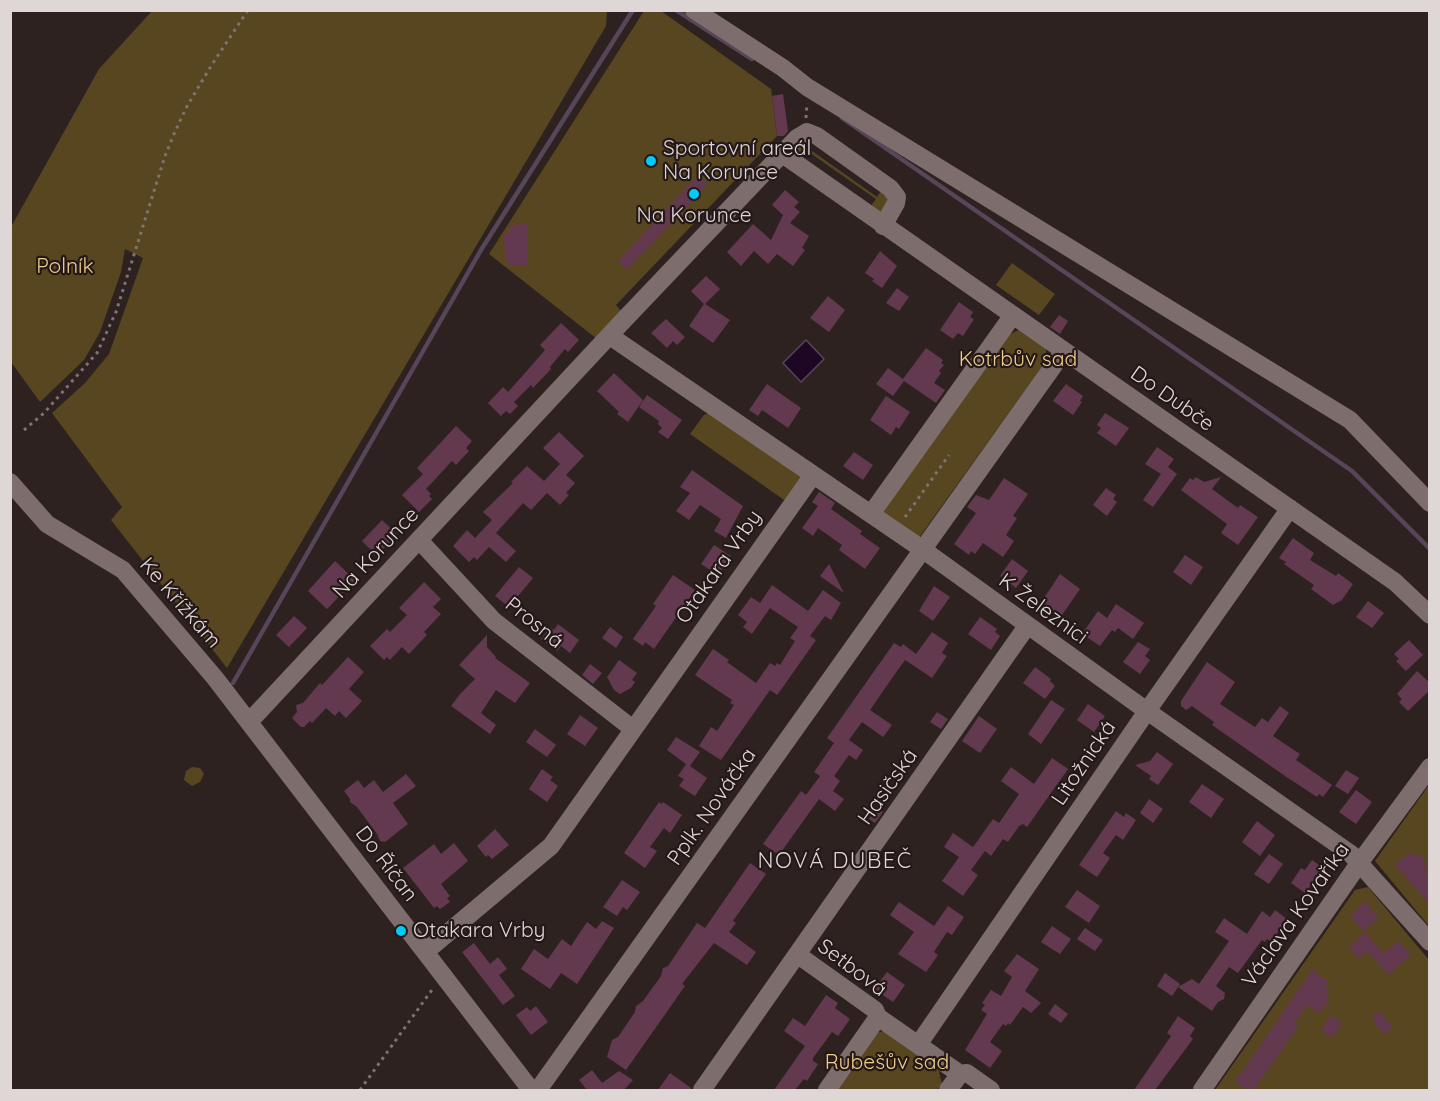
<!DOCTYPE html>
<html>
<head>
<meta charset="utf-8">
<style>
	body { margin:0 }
	#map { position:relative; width:1440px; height:1101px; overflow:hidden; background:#2e2221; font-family:Quicksand,sans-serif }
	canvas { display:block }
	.frame { position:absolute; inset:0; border:12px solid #dfd6d6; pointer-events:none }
</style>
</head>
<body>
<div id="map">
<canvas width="1440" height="1101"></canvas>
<div class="frame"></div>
</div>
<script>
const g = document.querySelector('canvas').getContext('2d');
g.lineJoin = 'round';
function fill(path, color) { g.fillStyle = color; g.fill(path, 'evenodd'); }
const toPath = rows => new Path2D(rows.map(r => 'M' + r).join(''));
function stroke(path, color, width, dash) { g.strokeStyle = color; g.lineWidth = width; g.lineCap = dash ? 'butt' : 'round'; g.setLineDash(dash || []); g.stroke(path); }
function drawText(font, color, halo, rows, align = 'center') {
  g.font = font + ' Quicksand,sans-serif'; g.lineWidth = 4.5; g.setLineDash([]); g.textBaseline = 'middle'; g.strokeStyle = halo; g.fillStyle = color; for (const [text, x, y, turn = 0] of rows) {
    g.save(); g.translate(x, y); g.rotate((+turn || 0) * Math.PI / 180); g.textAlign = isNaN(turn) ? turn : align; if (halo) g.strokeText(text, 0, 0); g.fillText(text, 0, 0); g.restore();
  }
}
const green = toPath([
	[152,11,607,11,606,26,227,668,111,520,122,507,52,413,85,383,109,354,143,258,125,249,121,272,100,332,84,360,40,402,11,362,11,227,99,69],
	[644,11,661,11,771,89,777,136,616,305,622,312,597,339,489,254],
	[812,142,812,151,877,197,883,188,891,196,883,213,868,210,876,199,806,150,795,158,796,150,800,143],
	[1012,263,1055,294,1039,315,996,285],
	[1021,329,1046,348,1046,361,918,539,881,512,1008,335],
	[711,412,801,476,802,478,787,502,690,434,704,415],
	[192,767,200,768,204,774,200,782,192,786,184,780,186,771],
	[1429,785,1429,926,1375,861],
	[1368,887,1429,960,1429,1090,1215,1090,1355,890],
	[892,1030,937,1064,942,1084,937,1090,835,1090,873,1033]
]);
const water = toPath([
	[806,340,824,359,801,382,783,363,806,340]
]);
const stream = toPath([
	[676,10,752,59],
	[842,118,1352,471,1430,549],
	[233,683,481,250,633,10]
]);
const building = toPath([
	[783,94,788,131,784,136,777,136,772,96],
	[698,175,708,184,627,270,618,261],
	[785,190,799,202,794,207,800,212,790,223,809,236,802,248,805,250,793,266,777,254,768,264,754,251,741,266,727,252,753,224,771,240,783,215,772,205],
	[527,224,528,265,510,265,510,262,505,262,504,234,510,233,510,225],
	[880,251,897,266,882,288,872,281,874,279,865,273],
	[706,276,720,289,705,304,730,320,713,343,689,326,704,304,691,291],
	[897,288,909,297,899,311,886,303],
	[828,296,845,310,829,332,810,318],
	[959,302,973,312,970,317,974,319,963,336,958,333,953,339,940,330],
	[1059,315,1068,321,1060,334,1050,327],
	[666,319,685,337,677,345,673,341,667,348,651,333],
	[561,323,579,340,568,352,565,349,550,367,551,369,533,388,531,385,514,402,518,406,510,414,506,411,501,416,488,403,503,387,508,392,525,373,545,350,540,345],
	[926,348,943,360,941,363,944,365,939,371,941,373,934,383,945,390,936,403,904,381,893,396,876,384,888,368,903,379],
	[614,373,643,400,628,422,617,414,619,412,597,391],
	[767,384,801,408,788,428,762,410,758,416,749,410],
	[1066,384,1083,396,1080,401,1082,402,1073,415,1053,401],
	[647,395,682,420,668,439,658,432,662,428,658,424,659,421,639,407],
	[886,396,910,412,899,429,896,427,891,435,870,420],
	[1105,413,1129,428,1116,446,1097,433,1101,428,1097,425],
	[456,426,472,441,466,448,469,451,456,465,452,461,426,489,431,494,429,496,432,499,419,512,402,495,423,474,417,468],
	[559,432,584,456,566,475,575,483,566,493,569,495,560,505,547,493,531,510,523,503,496,533,516,551,506,562,489,547,477,560,474,557,469,562,453,546,467,530,475,538,492,520,483,512,513,483,511,482,527,466,544,481,560,464,543,448],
	[1157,447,1174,459,1168,467,1177,474,1153,507,1143,500,1161,474,1145,464],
	[854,452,873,465,863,480,843,466],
	[692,470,743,506,726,538,714,531,721,519,700,505,689,520,676,511,690,493,680,487],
	[1196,477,1204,482,1221,477,1212,489,1238,508,1240,505,1258,517,1238,545,1221,533,1227,524,1181,490,1190,478,1193,480],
	[1004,478,1028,494,1013,516,1017,518,1006,535,1014,541,1003,557,983,543,975,554,971,551,969,555,954,544,976,513,967,507,976,495,989,500],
	[1106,488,1116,495,1113,499,1117,502,1107,516,1093,505],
	[819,492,835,503,831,509,862,531,860,534,880,548,865,569,839,550,842,545,818,528,813,536,802,528,818,506,812,502],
	[382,520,397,534,377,556,362,541],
	[1293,538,1314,553,1310,560,1336,576,1338,573,1353,584,1342,600,1333,605,1311,589,1314,585,1284,564,1286,562,1279,558],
	[714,545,731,556,718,575,701,564],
	[1185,555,1203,567,1191,585,1173,572],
	[1012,559,1028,571,1016,588,1000,576],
	[335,561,355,580,327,609,308,591],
	[829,564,844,593,820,576],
	[519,567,533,578,509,607,495,596],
	[1060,574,1080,589,1060,618,1040,604],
	[673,575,695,590,654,649,645,642,643,646,633,639,656,606,653,604],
	[424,582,441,599,433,607,441,614,424,632,427,635,409,654,402,647,390,660,387,657,384,660,370,646,387,629,390,632,407,615,399,608],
	[772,585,808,611,823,590,841,603,831,620,825,616,810,636,816,640,783,687,777,695,770,690,721,760,699,746,711,727,717,731,734,705,730,703,732,700,695,675,713,649,729,660,727,662,756,683,770,663,775,666,777,663,780,665,795,641,790,638,798,627,770,608,752,634,743,627,747,622,738,615,751,597,760,603],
	[934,586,950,597,933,621,919,611],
	[1368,601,1384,613,1372,628,1356,617],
	[1116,604,1144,623,1133,639,1118,628,1115,632,1112,630,1100,646,1082,634,1098,611,1107,618],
	[294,616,307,628,289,647,276,635],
	[980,617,997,629,995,632,1000,636,991,650,968,634],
	[558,624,579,640,570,653,561,646,557,651,541,639,550,627,554,630],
	[610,627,623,637,616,648,602,638],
	[932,632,948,643,942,653,947,656,932,678,905,660,890,681,870,710,892,725,883,737,862,722,849,740,863,750,856,760,849,755,834,776,840,781,833,791,844,799,835,811,819,799,779,855,763,844,801,791,806,795,820,776,814,772,834,743,827,738,894,643,901,647,903,644,916,654],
	[487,635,487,647,496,657,495,658,530,683,515,703,496,690,481,713,496,725,490,734,451,706,460,694,475,679,459,665],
	[1409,640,1423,655,1406,671,1396,661,1399,659,1394,654],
	[1138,642,1150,649,1145,656,1150,660,1140,674,1123,662],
	[348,657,364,672,349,689,362,701,346,718,339,711,335,716,326,708,312,723,310,721,304,727,301,727,292,718,297,712,296,705,303,703,320,683,322,685],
	[619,660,637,673,632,680,635,682,631,688,620,694,614,690,607,677],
	[1207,662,1235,682,1220,704,1255,727,1262,718,1268,722,1280,706,1289,713,1273,736,1300,754,1296,760,1332,785,1323,797,1319,794,1317,797,1285,776,1212,725,1214,722,1192,706,1186,710,1181,706,1181,701],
	[590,664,602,673,593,684,582,675],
	[1035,667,1051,679,1050,681,1055,686,1045,699,1023,683],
	[1417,671,1430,683,1430,690,1408,711,1399,702,1402,699,1397,694],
	[1051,700,1065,709,1041,744,1028,734],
	[1088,704,1105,716,1094,732,1077,720],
	[937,712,948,719,941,729,930,722],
	[580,715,598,728,585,746,567,734],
	[979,716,997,729,980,753,962,741],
	[535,729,556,745,547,757,526,742],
	[676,737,700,752,690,766,707,778,695,796,679,786,684,779,678,776,686,764,667,750],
	[1157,752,1173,764,1158,785,1149,779,1151,776,1135,765,1150,761],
	[1052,758,1068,769,1027,827,1023,824,1019,826,1008,842,1003,839,991,856,985,851,971,870,978,875,963,896,942,881,959,857,944,847,953,833,973,847,993,819,999,823,1019,794,1001,781,1011,767,1034,784],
	[542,769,553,777,550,780,558,786,547,802,529,789],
	[1346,770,1359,778,1348,794,1335,786],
	[406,774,416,786,393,803,408,824,385,842,380,841,377,834,357,807,350,802,350,799,344,791,358,780,364,788,374,780,383,792],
	[1202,784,1224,799,1211,818,1189,802],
	[1356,790,1372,802,1356,824,1339,812],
	[1149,799,1163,809,1153,823,1140,813],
	[659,802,661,804,663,802,682,815,670,833,664,828,650,847,657,851,645,868,624,853],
	[877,807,883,812,875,823,869,819],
	[1116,811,1124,817,1126,813,1136,820,1123,840,1116,835,1103,853,1110,858,1097,877,1079,865],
	[1257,821,1275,835,1260,856,1242,842],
	[495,829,509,845,492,859,488,855,486,857,477,846],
	[454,843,468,861,441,884,450,896,447,898,450,902,440,909,437,906,434,908,403,868,434,844,441,854],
	[1411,852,1415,857,1419,854,1427,864,1424,867,1430,873,1430,905,1395,865],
	[1269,854,1283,864,1269,884,1254,874],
	[1312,860,1323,868,1305,893,1291,883,1301,868,1305,870],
	[750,863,766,874,733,921,736,923,729,932,756,952,747,965,714,943,682,984,685,986,626,1070,607,1057,612,1040,618,1037,635,1012,636,1006,643,1001,661,976,663,968,668,966,697,923,705,928],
	[622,880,640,892,627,910,623,907,617,916,603,907],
	[1077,890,1100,906,1089,923,1065,907],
	[899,902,934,926,948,906,964,917,952,935,947,932,934,952,938,955,926,972,898,954,914,932,890,915],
	[1365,902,1379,918,1364,931,1350,916],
	[1275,910,1287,919,1271,942,1267,939,1265,942,1262,940,1238,973,1229,967,1216,986,1225,993,1224,999,1218,1002,1212,1011,1178,987,1192,979,1199,984,1229,941,1215,932,1224,918,1247,934,1262,911,1270,917],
	[602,921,614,928,577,984,561,973,550,989,521,969,534,949,548,959,562,939,571,946,587,922,596,929],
	[1052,926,1071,939,1060,954,1041,942],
	[1085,928,1103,940,1095,951,1077,939],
	[1365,932,1383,953,1399,941,1411,955,1388,975,1367,951,1359,958,1349,947],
	[474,943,490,964,498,957,507,969,499,975,515,996,503,1005,462,952],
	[1017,954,1039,969,1025,991,1041,1003,1031,1013,1023,1007,1010,1025,1008,1023,1006,1026,1003,1024,990,1042,1002,1051,990,1068,965,1050,987,1014,981,1010,985,1005,982,1003,991,990,1001,996,1012,977,1004,971],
	[1312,970,1328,981,1325,987,1330,991,1326,997,1329,1000,1319,1013,1307,1005,1294,1024,1298,1027,1253,1090,1248,1090,1235,1082],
	[887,972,905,985,893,1002,874,989],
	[1165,973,1180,984,1172,996,1157,986],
	[826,995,838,1003,835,1008,850,1019,838,1036,832,1032,813,1058,813,1061,818,1064,807,1081,804,1079,795,1090,774,1090,805,1046,784,1031,793,1018,805,1026],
	[1055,1004,1068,1014,1061,1023,1048,1014],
	[536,1006,548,1022,531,1035,516,1015,527,1007,530,1011],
	[1379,1011,1393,1027,1384,1034,1371,1018],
	[1331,1015,1342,1023,1332,1038,1321,1030],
	[1178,1016,1195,1028,1190,1036,1193,1039,1155,1090,1134,1090,1171,1036,1167,1033],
	[592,1070,602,1083,619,1071,633,1080,624,1090,587,1090,579,1080],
	[670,1073,691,1088,691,1090,658,1090]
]);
const path = toPath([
	[806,118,807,103],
	[24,430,44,413,97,353,116,312,165,156,174,134,186,108,211,66,248,10],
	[905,517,949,455],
	[360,1090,434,987]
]);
const minor = toPath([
	[694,10,783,68,807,87,1350,420,1430,503],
	[781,153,1395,582,1430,615],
	[610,336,922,549,1147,711,1351,854,1430,942],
	[10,482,47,524,123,570,215,678,531,1090],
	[871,514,1013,315],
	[419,540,494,621,633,729],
	[249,722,621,323,797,138,807,132,817,136,890,188,897,197,896,203,883,226],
	[425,952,551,846,813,475],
	[798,955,875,1010,878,1017],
	[918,1045,1147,711,1290,508],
	[538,1090,1064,351],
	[702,1090,1027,626],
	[827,1090,878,1017,960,1074,967,1073,991,1090],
	[948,1090,960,1074],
	[1202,1090,1360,862,1430,767]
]);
const markers = [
	[651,161,6,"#00cbf9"],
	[694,194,6,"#00cbf9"],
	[401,931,6,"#00cbf9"]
];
const poiNames = [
	["Sportovní areál",663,149],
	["Na Korunce",663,173],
	["Na Korunce",694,216,"center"],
	["Otakara Vrby",413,931]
];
const parkNames = [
	["Polník",65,267],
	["Kotrbův sad",1018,360],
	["Rubešův sad",887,1063]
];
const streetNames = [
	["Do Dubče",1172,399,35],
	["Na Korunce",376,553,-47],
	["Otakara Vrby",719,567,-55],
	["Ke Křížkám",180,603,49],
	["K Železnici",1043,609,36],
	["Prosná",534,623,39],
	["Litožnická",1084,763,-56],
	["Hasičská",888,787,-55],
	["Pplk. Nováčka",712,807,-55],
	["Do Říčan",386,864,53],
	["Václava Kovaříka",1296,915,-55],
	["Setbová",852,968,37]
];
const neighbourhoodNames = [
	["NOVÁ DUBEČ",835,861]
];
fill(green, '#584621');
fill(water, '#1d0725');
stroke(water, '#57455a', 1.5);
stroke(stream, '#57455a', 4.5);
fill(building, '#62394e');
stroke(path, '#7e7372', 3, [3, 4.5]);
stroke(minor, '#7d6e6d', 18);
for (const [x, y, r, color] of markers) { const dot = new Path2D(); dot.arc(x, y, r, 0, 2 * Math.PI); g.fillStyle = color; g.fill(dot); stroke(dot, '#241818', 2); }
drawText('21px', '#dfd6d6', '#241818', poiNames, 'left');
drawText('21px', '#efcd89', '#241818', parkNames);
drawText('21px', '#dfd6d6', '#241818', streetNames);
g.letterSpacing = '1.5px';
drawText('22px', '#dfd6d6', '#241818', neighbourhoodNames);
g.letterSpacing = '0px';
</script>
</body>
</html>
